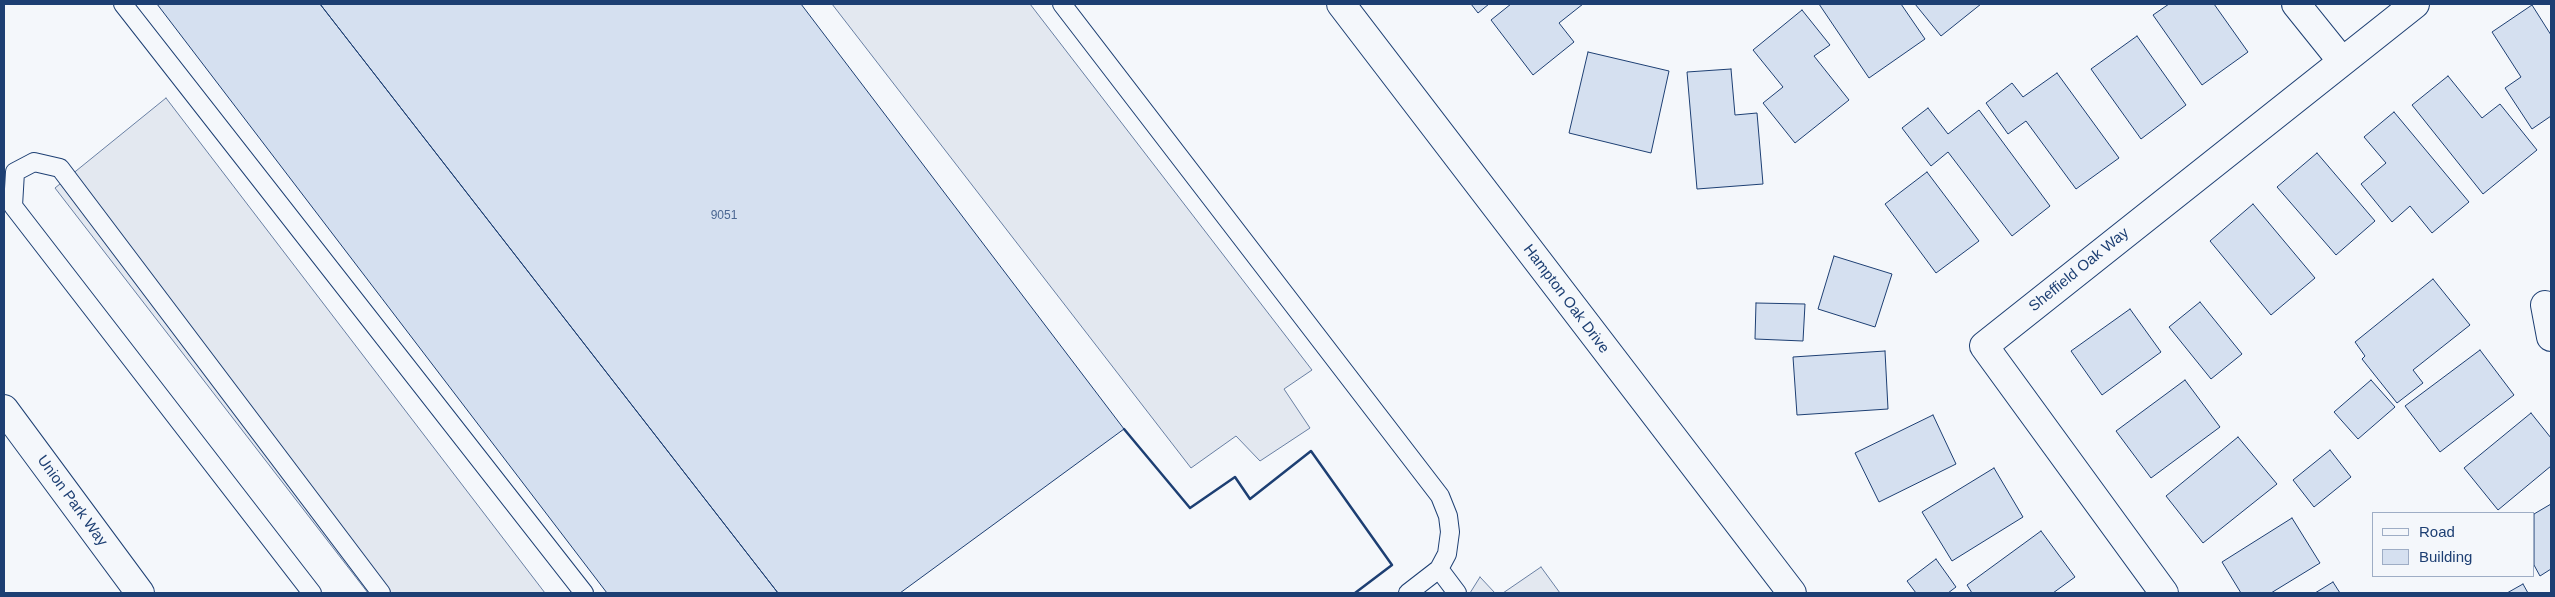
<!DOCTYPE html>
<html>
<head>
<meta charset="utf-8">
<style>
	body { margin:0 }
	#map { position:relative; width:2555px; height:597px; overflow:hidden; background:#f4f7fb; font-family:Arial,sans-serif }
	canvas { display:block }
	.frame { position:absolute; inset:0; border:5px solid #1d3f73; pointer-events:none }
	.legend { position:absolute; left:2372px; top:512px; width:162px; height:65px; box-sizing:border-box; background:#f4f7fb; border:1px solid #9eadc5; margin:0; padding:6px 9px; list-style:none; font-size:15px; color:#1d3f73 }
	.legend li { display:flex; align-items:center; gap:10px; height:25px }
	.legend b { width:25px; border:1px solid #9eadc5 }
</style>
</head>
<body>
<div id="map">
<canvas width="2555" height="597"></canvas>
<div class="frame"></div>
<ul class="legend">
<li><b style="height:6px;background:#f4f7fb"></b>Road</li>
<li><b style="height:14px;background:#d5e0f0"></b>Building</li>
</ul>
</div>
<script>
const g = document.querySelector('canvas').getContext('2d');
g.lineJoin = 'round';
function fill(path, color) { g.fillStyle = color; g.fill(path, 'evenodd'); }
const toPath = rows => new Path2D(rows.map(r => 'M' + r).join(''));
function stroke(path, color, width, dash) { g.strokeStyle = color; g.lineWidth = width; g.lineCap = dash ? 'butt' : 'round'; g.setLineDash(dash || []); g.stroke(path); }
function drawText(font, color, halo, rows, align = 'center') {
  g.font = font + ' Arial,sans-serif'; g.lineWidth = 4; g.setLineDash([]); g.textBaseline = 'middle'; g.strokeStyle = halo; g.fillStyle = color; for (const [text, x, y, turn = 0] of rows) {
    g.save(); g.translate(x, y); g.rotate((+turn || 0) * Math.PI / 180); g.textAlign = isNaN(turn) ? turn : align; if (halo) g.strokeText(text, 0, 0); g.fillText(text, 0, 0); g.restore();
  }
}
const parking = toPath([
	[832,4,1030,4,1312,370,1284,389,1310,428,1260,461,1236,436,1191,468,832,4],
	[166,98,545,593,368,593,55,188,166,98],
	[1541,567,1560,593,1503,593,1541,567],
	[1480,577,1495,593,1470,593,1480,577]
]);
const building = toPath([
	[157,4,320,4,778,593,607,593,157,4],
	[320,4,801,4,1124,429,900,593,778,593,320,4],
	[1471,4,1489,4,1478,13,1471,4],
	[1511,4,1583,4,1559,23,1574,42,1533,75,1491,20,1511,4],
	[1819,4,1901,4,1925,39,1869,78,1819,4],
	[1915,4,1981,4,1941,36,1915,4],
	[2169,4,2214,4,2248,52,2202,85,2153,15,2169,4],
	[2532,5,2551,35,2551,116,2532,129,2505,88,2521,77,2492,32,2532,5],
	[1802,10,1830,45,1814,56,1849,100,1795,143,1763,103,1783,87,1753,50,1802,10],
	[2137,36,2186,105,2141,139,2091,69,2137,36],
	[1588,52,1669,71,1651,153,1569,133,1588,52],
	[1731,69,1735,115,1757,113,1763,184,1697,189,1687,72,1731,69],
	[2057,73,2119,158,2076,189,2026,121,2008,134,1986,103,2012,83,2023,97,2057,73],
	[2448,76,2482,118,2500,104,2537,150,2483,194,2412,105,2448,76],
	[1928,108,1948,134,1979,110,2050,206,2012,236,1948,152,1931,166,1902,128,1928,108],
	[2394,112,2469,202,2432,233,2410,206,2392,222,2361,184,2386,163,2364,137,2394,112],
	[2317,153,2375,221,2336,255,2277,187,2317,153],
	[1927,172,1979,241,1936,273,1885,204,1927,172],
	[2253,204,2315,278,2271,315,2210,241,2253,204],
	[1834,256,1892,274,1875,327,1818,309,1834,256],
	[2433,279,2470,325,2413,370,2423,383,2397,403,2362,359,2365,356,2355,342,2433,279],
	[2200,302,2242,354,2211,379,2169,327,2200,302],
	[1756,303,1805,304,1803,341,1755,339,1756,303],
	[2130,309,2161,352,2102,395,2071,351,2130,309],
	[2480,350,2514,395,2440,452,2405,406,2480,350],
	[1885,351,1888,409,1797,415,1793,357,1885,351],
	[2185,380,2220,427,2151,478,2116,431,2185,380],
	[2371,380,2395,407,2358,439,2334,412,2371,380],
	[2531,413,2551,438,2551,466,2498,510,2464,468,2531,413],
	[1933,415,1956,464,1879,502,1855,453,1933,415],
	[2238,437,2277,484,2203,543,2166,496,2238,437],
	[2330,450,2351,477,2314,507,2293,480,2330,450],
	[1994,468,2023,517,1952,561,1922,512,1994,468],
	[2551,504,2551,569,2540,576,2534,565,2534,514,2551,504],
	[2292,518,2320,563,2271,593,2241,593,2222,562,2292,518],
	[2041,531,2075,577,2053,593,1972,593,1967,585,2041,531],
	[1936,559,1956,587,1948,593,1916,593,1907,581,1936,559],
	[2333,582,2340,593,2315,593,2333,582],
	[2523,584,2528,593,2507,593,2523,584]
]);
const lane = toPath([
	[123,4,584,593],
	[1062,4,1440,496,1448,516,1450,532,1447,554,1439,569,1408,593],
	[1439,569,1457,593],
	[312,593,13,206,15,172,34,162,60,168,381,593]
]);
const street = toPath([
	[1341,4,1792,593],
	[2296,4,2341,60],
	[2545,305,2551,337],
	[4,409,140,593],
	[2164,593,1984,346,2415,4]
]);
const wall = toPath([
	[1124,429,1190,508,1235,477,1250,499,1311,451,1392,565,1355,593]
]);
const numberNames = [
	["9051",724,216]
];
const streetNames = [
	["Sheffield Oak Way",2079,270,-39],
	["Hampton Oak Drive",1566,299,53],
	["Union Park Way",72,501,54]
];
fill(parking, '#e3e8f0');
stroke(parking, '#687fa3', 1);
fill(building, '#d5e0f0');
stroke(building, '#1d3f73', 1);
stroke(lane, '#1d3f73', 20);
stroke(street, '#1d3f73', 30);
stroke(lane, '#f4f7fb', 18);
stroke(street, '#f4f7fb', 28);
stroke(wall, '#1d3f73', 2.5);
drawText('12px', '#4b6792', null, numberNames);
drawText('15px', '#1d3f73', '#f4f7fb', streetNames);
</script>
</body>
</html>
